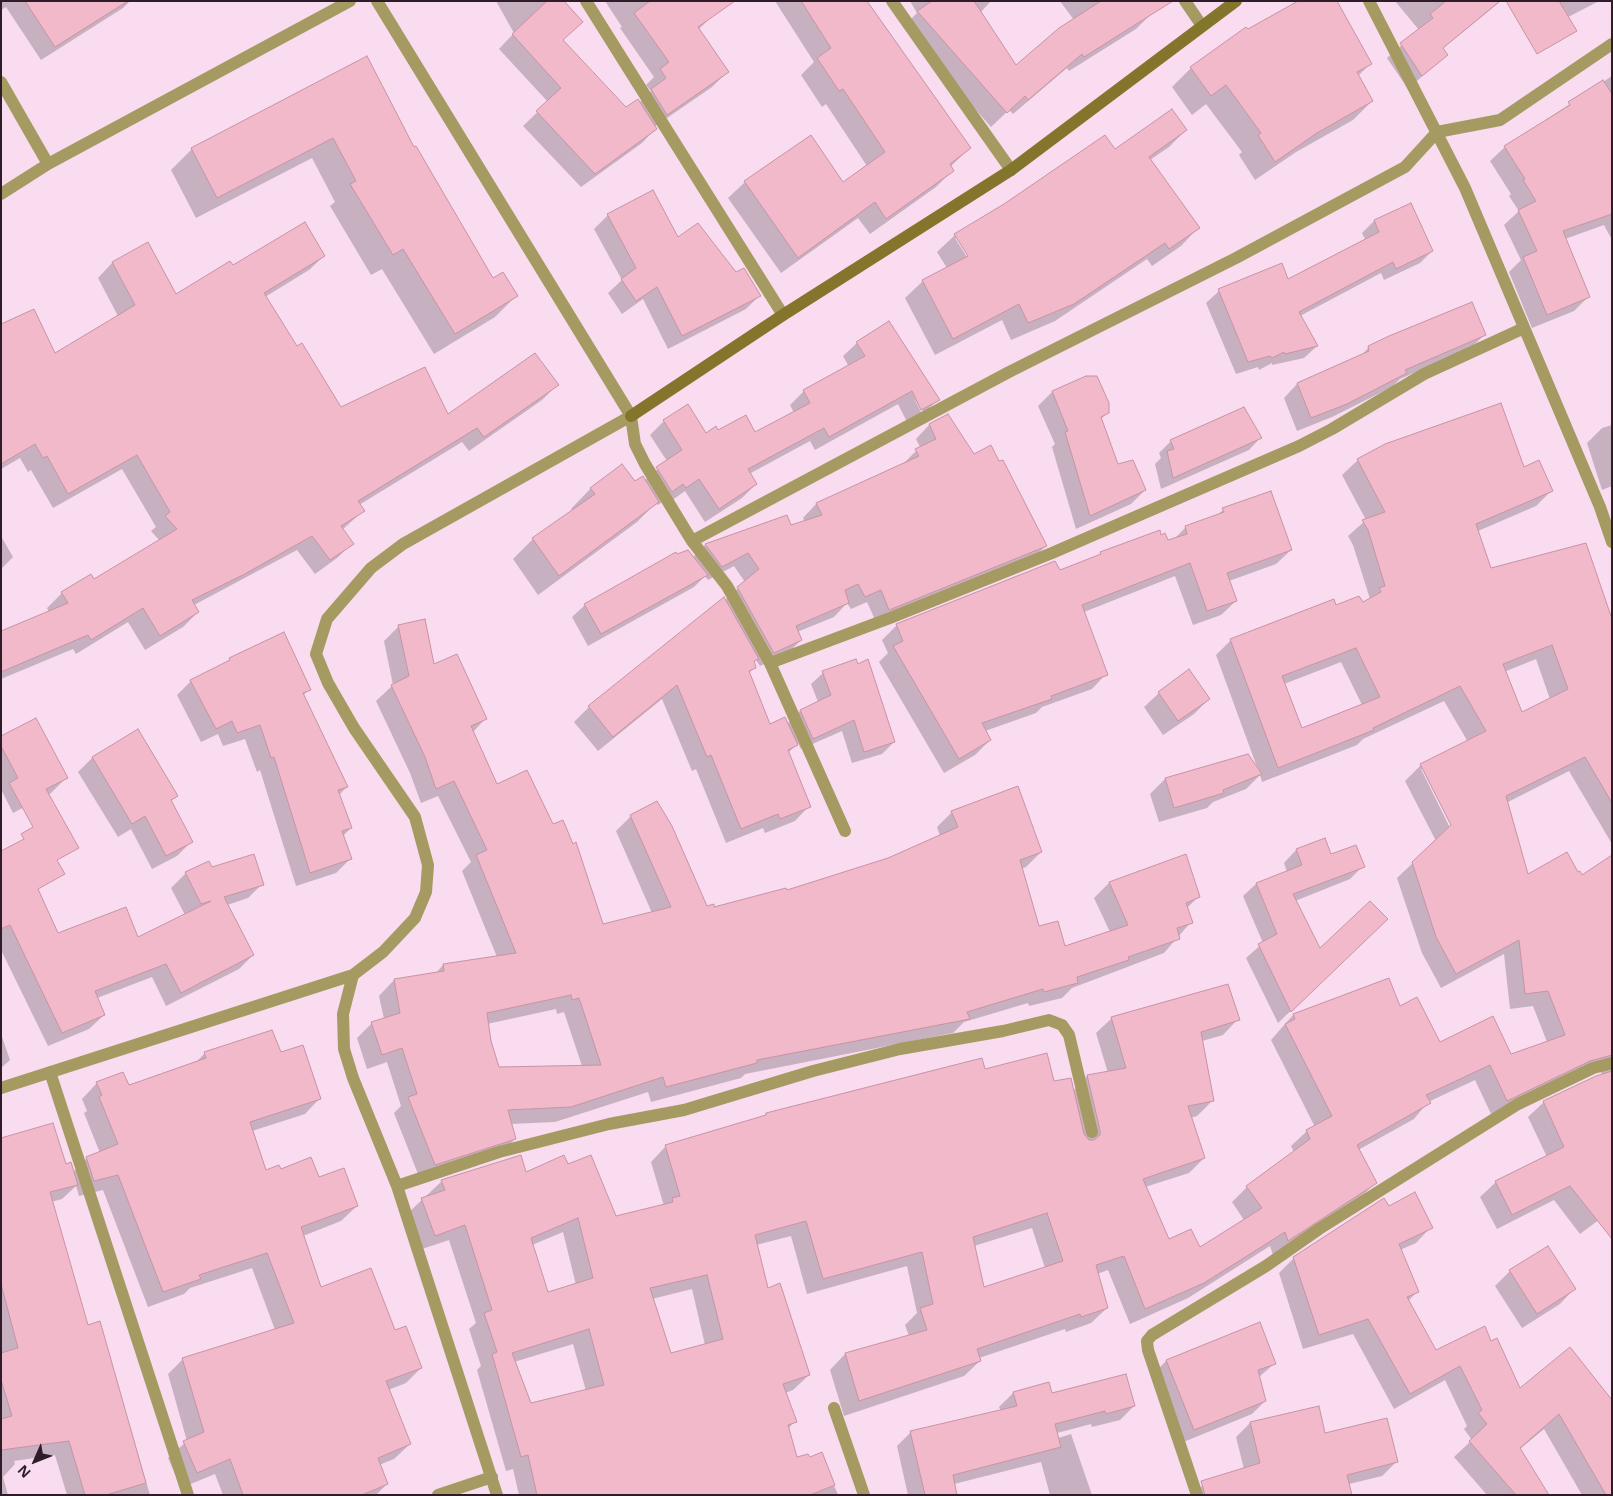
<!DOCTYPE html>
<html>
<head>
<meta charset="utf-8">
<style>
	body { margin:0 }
	#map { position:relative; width:1613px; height:1496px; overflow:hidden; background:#f9dcef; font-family:"Open Sans",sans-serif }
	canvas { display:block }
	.frame { position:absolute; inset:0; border:2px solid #2e1c28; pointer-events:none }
	.north { position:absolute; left:10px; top:1436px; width:50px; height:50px; -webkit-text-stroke:4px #f9dcef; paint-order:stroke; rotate:226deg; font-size:14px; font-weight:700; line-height:20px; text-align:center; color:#2e1c28 }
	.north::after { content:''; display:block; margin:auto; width:18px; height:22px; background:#2e1c28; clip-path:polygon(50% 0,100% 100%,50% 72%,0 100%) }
</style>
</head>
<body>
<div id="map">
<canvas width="1613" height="1496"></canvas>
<div class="frame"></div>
<div class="north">N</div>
</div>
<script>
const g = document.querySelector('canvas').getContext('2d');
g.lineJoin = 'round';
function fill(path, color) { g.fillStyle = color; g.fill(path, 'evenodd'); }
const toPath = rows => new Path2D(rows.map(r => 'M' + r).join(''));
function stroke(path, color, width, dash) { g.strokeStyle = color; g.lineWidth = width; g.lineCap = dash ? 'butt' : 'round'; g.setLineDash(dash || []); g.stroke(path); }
const shadow = toPath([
	[1,1,130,1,123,8,41,60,6,7,1,10],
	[496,1,562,1,581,22,562,41,625,109,639,103,651,91,646,85,654,77,620,28,622,27,605,1,703,1,713,15,698,30,727,72,712,87,654,127,655,129,642,143,581,187,523,126,548,102,499,49,514,33],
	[775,1,862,1,970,148,950,167,953,170,936,187,870,234,858,218,781,273,728,198,745,182,811,136,843,183,867,166,826,104,822,107,801,75,814,62],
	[910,1,991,1,980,13,1015,67,1074,20,1060,1,1143,1,1151,14,1136,29,1069,71,1067,68,1013,114,1009,110,991,127,903,27,917,13],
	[1395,1,1501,1,1442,49,1447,54,1408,89,1387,58,1419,30],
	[1531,1,1599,1,1547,28],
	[367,58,414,148,493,279,516,296,495,317,434,354,382,269,371,275,330,206,335,202,312,158,196,218,171,170,192,149],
	[1370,64,1358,76,1372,101,1353,120,1296,152,1255,180,1239,155,1242,152,1206,104,1192,115,1172,87,1191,68],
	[1612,76,1612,240,1604,225,1565,239,1589,296,1574,311,1532,328,1509,272,1521,260,1504,225,1519,211,1509,196,1511,194,1490,161,1505,147],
	[1186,130,1169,147,1150,160,1198,228,1181,246,1152,266,1147,259,1055,321,1011,340,1002,320,935,355,905,298,923,281,947,268,937,252,955,235,1005,205],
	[955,238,958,238,972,260,970,262],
	[1410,205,1432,251,1420,263,1384,280,1381,273,1300,316,1317,346,1304,358,1272,365,1272,363,1259,370,1258,367,1236,374,1206,303,1219,291,1281,265,1287,281,1366,241,1362,233,1374,221],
	[608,215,678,239,735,274,760,295,746,309,668,349,643,299,622,314,608,293,622,280,594,229],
	[148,244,175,296,232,267,324,256,309,270,265,297,296,347,340,409,447,416,557,385,542,400,469,451,462,442,359,505,363,511,342,530,352,544,337,558,315,574,297,550,194,605,198,612,183,627,145,650,128,622,76,654,73,649,1,679,1,632,49,612,47,608,62,593,93,581,160,541,151,531,156,527,122,469,53,508,31,470,28,472,20,458,1,469,1,326,54,355,118,316,98,278,112,263],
	[1484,335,1471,348,1400,379,1392,387,1332,417,1297,431,1284,398,1297,384,1360,357,1369,347],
	[857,343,938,400,924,413,914,398,922,414,907,422,898,404,815,450,810,441,749,474,756,484,742,498,705,522,685,491,671,501,669,497,658,505,656,503,637,522,538,595,513,559,533,539,573,511,571,509,591,488,644,481,667,461,650,435,664,421,706,435,718,432,754,434,794,413,790,405,804,391,849,367,843,356],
	[1087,377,1107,413,1100,420,1117,465,1145,490,1131,504,1076,529,1052,447,1055,444,1038,406,1052,392],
	[948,415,974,456,1046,546,1032,559,876,622,867,602,851,609,847,603,834,617,797,632,801,640,787,654,760,666,756,660,753,663,755,667,748,674,769,726,787,724,800,711,818,702,811,684,823,673,894,742,882,754,852,763,842,731,801,749,798,743,788,753,809,806,795,821,765,833,763,828,726,843,696,769,692,771,662,699,598,751,574,722,589,707,724,601,745,582,734,566,708,580,705,576,694,587,588,646,572,617,585,605,676,555,693,557,705,545,786,516,791,527,805,522,803,518,816,504,903,464,920,447,916,439,929,425],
	[1612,425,1612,486,1602,490,1587,443,1602,428],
	[1261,437,1249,450,1161,489,1155,464,1161,458,1159,453,1171,441],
	[1358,460,1523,468,1551,491,1536,506,1478,531,1490,569,1612,664,1612,844,1569,771,1506,803,1527,876,1577,874,1582,877,1612,857,1612,1210,1580,1234,1554,1200,1497,1229,1480,1197,1496,1182,1547,1157,1528,1117,1544,1102,1603,1075,1599,1070,1492,1116,1475,1080,1428,1102,1414,1119,1358,1150,1375,1183,1360,1198,1273,1255,1270,1246,1188,1298,1130,1324,1108,1270,1097,1274,1107,1308,1091,1323,1066,1332,1065,1329,979,1358,980,1361,964,1376,844,1416,830,1370,845,1354,909,1336,905,1325,917,1313,907,1266,807,1294,791,1236,756,1245,767,1289,809,1375,793,1390,785,1393,795,1421,788,1429,796,1458,809,1458,821,1454,838,1495,519,1495,513,1469,506,1471,477,1370,481,1366,469,1329,476,1323,449,1240,419,1250,407,1214,442,1181,520,1156,525,1174,567,1166,616,1218,664,1206,651,1162,666,1146,763,1118,766,1114,984,1071,1053,1082,1073,1091,1087,1076,1108,1073,1096,1033,1112,1018,1238,1019,1223,1035,1202,1041,1212,1101,1197,1116,1190,1118,1204,1158,1189,1173,1145,1187,1169,1240,1199,1249,1244,1220,1232,1202,1247,1187,1294,1152,1291,1146,1307,1131,1315,1127,1271,1040,1293,1015,1388,980,1399,1007,1440,1044,1511,1056,1547,1042,1533,1006,1510,1009,1504,954,1441,988,1422,953,1397,878,1436,841,1405,781,1421,765,1468,742,1444,701,1363,739,1357,745,1262,782,1260,775,1246,789,1213,802,1207,808,1159,822,1150,794,1165,779,1257,767,1216,655,1231,640,1335,606,1362,603,1370,599,1353,545,1348,536,1366,520,1342,475],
	[1536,659,1550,699,1521,713,1504,672],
	[1341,662,1362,705,1301,730,1284,684],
	[1421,769,1424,769,1454,830,1452,832],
	[1032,1228,1045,1268,983,1288,974,1246],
	[563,1232,576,1285,548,1294,532,1245],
	[692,1289,705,1345,670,1355,652,1299],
	[573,1344,586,1391,530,1405,514,1362],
	[1223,510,1291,550,1276,564,1229,581,1236,601,1221,615,1193,625,1175,576,1084,612,1106,674,1092,689,1042,707,1036,713,985,731,990,740,975,755,944,773,879,662,888,653,882,640,896,626,1054,562,1059,572,1096,558,1101,553,1160,536,1167,542,1173,540,1186,527,1216,516],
	[1,536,13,557,1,569],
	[399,626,433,666,486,718,473,732,497,786,602,926,652,913,616,831,631,816,706,908,713,908,786,892,889,860,940,836,937,827,952,812,1041,852,1026,867,1021,869,1038,928,1065,947,1110,932,1094,898,1109,883,1185,855,1199,896,1186,909,1191,922,1164,953,1072,988,1062,998,1029,1006,1028,1003,964,1022,953,1033,745,1074,741,1078,651,1102,648,1092,555,1122,510,1124,515,1139,500,1154,420,1179,394,1113,401,1106,387,1062,367,1069,357,1038,372,1023,384,1019,379,996,394,980,435,974,443,965,497,957,462,871,471,862,438,796,421,803,410,773,376,701,393,685,384,641],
	[556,1009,557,1014,564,1012,582,1066,498,1068,487,1024],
	[230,659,309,689,303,696,347,787,339,795,351,828,343,836,351,858,336,873,296,886,260,770,257,772,245,739,223,746,218,734,201,742,177,695,191,681,225,664],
	[1159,693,1209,699,1194,714,1163,735,1144,707],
	[137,731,177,796,170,802,191,842,177,856,152,869,131,829,118,837,78,772,92,758],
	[1,738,66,778,51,793,13,813,1,789],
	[1324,839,1331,856,1363,866,1350,879,1295,901,1320,950,1373,931,1278,1023,1246,958,1263,943,1243,896,1256,884,1287,872,1284,863,1296,850],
	[1,852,57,934,137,939,185,915,171,888,185,874,208,862,211,868,262,884,248,898,227,905,253,955,239,969,166,1006,152,977,97,998,104,1015,89,1029,48,1046,1,950],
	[1,1034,10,1060,1,1068],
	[205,1053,280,1054,320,1098,305,1114,252,1131,265,1171,280,1170,318,1179,357,1206,341,1221,303,1236,320,1289,394,1332,421,1368,406,1383,388,1390,410,1444,394,1459,379,1465,387,1484,376,1495,223,1495,215,1474,181,1488,168,1458,187,1441,168,1374,183,1359,275,1330,252,1268,190,1288,184,1294,148,1307,103,1190,79,1196,76,1186,62,1199,51,1202,87,1326,99,1322,150,1495,67,1495,55,1455,14,1461,15,1464,3,1477,8,1495,1,1495,1,1139,66,1166,73,1172,87,1158,100,1153,84,1113,87,1111,82,1099,97,1083,128,1086,195,1063],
	[1388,1208,1431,1227,1416,1243,1400,1250,1417,1292,1408,1301,1435,1351,1490,1342,1520,1390,1612,1402,1612,1495,1582,1495,1544,1429,1520,1449,1548,1495,1487,1495,1454,1457,1472,1440,1464,1429,1467,1426,1445,1380,1394,1409,1353,1334,1303,1349,1279,1273,1294,1258],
	[1510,1271,1574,1289,1560,1304,1522,1328,1495,1286],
	[1166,1361,1274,1364,1259,1377,1265,1401,1252,1414,1181,1443,1153,1374],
	[1013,1393,1051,1395,1134,1406,1120,1420,1092,1427,1091,1424,1057,1433,1058,1438,1071,1434,1092,1495,1050,1495,1041,1462,954,1484,956,1495,908,1495,897,1446,911,1432,1001,1411,999,1407],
	[1318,1408,1324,1435,1396,1462,1382,1476,1349,1484,1352,1495,1193,1495,1207,1481,1244,1469,1236,1437,1250,1423]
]);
const building = toPath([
	[25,1,128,1,55,47,25,1],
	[547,1,564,1,583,22,563,40,626,107,638,99,657,129,595,174,536,111,561,88,512,34,547,1],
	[650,1,735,1,698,27,729,72,667,115,651,89,666,78,660,69,669,62,634,13,650,1],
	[801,1,867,1,971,148,950,164,954,171,886,219,875,202,798,258,744,181,811,135,843,182,885,152,843,89,839,91,817,58,831,48,801,1],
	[932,1,974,1,1016,65,1059,28,1101,1,1173,1,1084,57,1082,54,1028,100,1025,96,1007,113,917,11,932,1],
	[1298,1,1337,1,1372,64,1357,72,1373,101,1317,133,1275,162,1258,135,1261,133,1226,85,1211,96,1190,67,1246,27,1248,29,1298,1],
	[1446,1,1500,1,1443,48,1448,55,1422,76,1400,43,1433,18,1430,14,1446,1],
	[1506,1,1559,1,1577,31,1537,54,1506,1],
	[367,56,414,147,416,146,493,278,503,272,518,296,455,334,403,249,393,255,350,184,356,181,333,138,217,198,191,148,367,56],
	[1603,80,1612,94,1612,214,1563,231,1590,297,1547,315,1523,257,1537,251,1518,210,1536,201,1523,180,1525,179,1504,146,1570,105,1568,102,1603,80],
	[1172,109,1187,130,1149,157,1200,228,1169,249,1165,243,1074,304,1028,323,1019,304,953,339,922,280,968,256,954,234,1004,204,1105,135,1115,149,1172,109],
	[653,190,678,237,698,223,736,272,744,268,761,296,682,336,657,287,636,301,621,279,636,268,607,214,653,190],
	[1411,203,1433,251,1396,269,1393,262,1299,312,1318,346,1285,354,1284,352,1272,358,1270,356,1248,362,1218,289,1282,263,1288,279,1379,232,1374,220,1411,203],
	[305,222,325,256,264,293,297,346,302,343,341,407,425,367,448,414,535,353,559,385,484,437,477,428,358,501,365,511,341,526,354,544,330,560,312,536,243,575,192,600,199,612,160,636,143,608,91,640,88,635,1,672,1,631,68,603,61,592,91,574,94,579,177,529,165,516,170,512,137,455,68,494,47,456,43,458,35,444,1,464,1,324,34,309,55,353,135,305,112,262,148,242,176,294,230,261,233,265,305,222],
	[1472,302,1486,335,1405,370,1407,373,1347,404,1311,418,1297,383,1369,351,1368,346,1389,336,1472,302],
	[889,321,940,400,921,410,912,391,829,437,824,428,748,469,757,484,719,509,699,479,686,488,683,484,672,492,656,467,682,450,663,420,688,404,706,433,716,426,718,430,746,415,755,432,810,403,803,390,865,356,856,342,889,321],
	[1086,376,1097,376,1109,403,1109,413,1101,417,1118,464,1133,460,1146,490,1090,516,1065,432,1068,431,1052,391,1086,376],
	[1501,403,1524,467,1539,460,1553,491,1476,524,1491,568,1586,543,1612,619,1612,803,1585,757,1506,796,1528,874,1567,852,1578,872,1580,871,1582,875,1612,855,1612,1055,1590,1061,1507,1101,1490,1065,1426,1095,1431,1103,1357,1145,1377,1183,1288,1241,1285,1232,1204,1283,1145,1309,1124,1256,1096,1265,1108,1308,1081,1317,1080,1314,977,1349,981,1361,859,1401,845,1353,927,1330,920,1308,933,1304,922,1252,823,1279,806,1221,755,1235,768,1288,780,1283,810,1375,783,1384,797,1422,788,1425,797,1457,808,1454,810,1457,822,1452,835,1485,810,1495,537,1495,528,1455,521,1457,492,1354,497,1352,484,1313,492,1310,465,1225,435,1236,421,1198,445,1190,441,1180,521,1155,526,1172,564,1155,568,1164,591,1155,616,1216,673,1202,672,1198,680,1196,665,1145,766,1115,766,1113,982,1058,985,1069,1047,1053,1054,1081,1071,1078,1084,1134,1089,1140,1094,1140,1100,1135,1100,1130,1087,1075,1126,1068,1111,1017,1228,984,1240,1020,1201,1032,1214,1101,1188,1106,1205,1158,1143,1179,1169,1239,1191,1229,1200,1247,1262,1208,1246,1186,1310,1139,1306,1130,1332,1116,1285,1024,1295,1019,1293,1014,1389,978,1400,1006,1417,997,1440,1042,1493,1016,1511,1054,1565,1035,1548,991,1525,994,1519,940,1456,974,1436,937,1412,862,1451,825,1420,764,1486,731,1460,686,1373,728,1374,730,1278,768,1230,639,1334,599,1336,605,1359,596,1363,602,1381,592,1379,588,1385,586,1368,530,1362,520,1385,512,1357,459,1385,444,1501,403],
	[1552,645,1568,689,1522,712,1503,664,1552,645],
	[1356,648,1380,697,1302,728,1282,676,1356,648],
	[1047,1213,1063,1261,984,1287,973,1237,1047,1213],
	[578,1218,593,1278,548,1292,531,1238,578,1218],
	[707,1275,723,1339,671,1353,650,1288,707,1275],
	[589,1329,604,1385,531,1403,512,1353,589,1329],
	[1244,407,1262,438,1173,478,1167,451,1174,449,1170,440,1244,407],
	[948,414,974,454,991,445,999,461,1003,460,1047,546,889,610,881,590,865,597,858,584,845,590,849,603,796,626,802,640,774,653,737,587,759,569,748,553,722,567,705,544,787,515,791,525,822,515,816,503,919,456,915,449,936,439,929,424,948,414],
	[622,464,635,481,643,476,659,502,559,576,532,538,595,494,590,488,622,464],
	[1271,491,1292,550,1227,573,1237,601,1207,611,1190,563,1082,605,1108,675,1051,696,1052,699,982,723,991,740,959,759,893,646,903,641,896,624,1055,561,1060,570,1101,554,1100,552,1160,530,1161,535,1165,533,1168,540,1187,534,1185,526,1224,512,1222,508,1271,491],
	[688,550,708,575,601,634,584,604,676,552,677,554,688,550],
	[724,597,759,659,754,661,756,668,749,671,770,724,785,717,798,745,788,750,811,807,780,819,778,814,741,829,711,755,707,757,677,685,613,737,588,706,724,597],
	[425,619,434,664,457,654,487,719,471,726,497,784,527,770,553,824,563,820,573,844,576,842,603,924,671,907,630,815,657,801,672,826,707,906,714,904,714,907,786,888,787,890,888,858,958,827,951,811,1018,786,1042,852,1020,860,1039,926,1058,921,1065,946,1128,925,1109,882,1186,854,1200,897,1186,903,1193,923,1177,928,1180,939,1128,957,1129,960,1077,977,1078,983,1044,992,1043,989,967,1012,970,1019,757,1060,757,1063,666,1087,663,1077,571,1107,508,1110,516,1139,435,1165,408,1097,417,1094,402,1048,382,1055,371,1022,400,1013,394,979,444,971,443,964,516,953,476,855,487,850,454,781,436,789,425,757,391,685,409,676,398,625,425,619],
	[571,995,572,1000,579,998,601,1065,499,1067,491,1041,487,1013,571,995],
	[284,632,311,690,303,693,348,787,338,790,352,828,342,831,352,859,310,873,274,757,271,758,260,725,237,733,232,721,216,729,190,680,230,660,229,658,284,632],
	[856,659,858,664,868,659,895,742,864,752,854,720,813,739,800,710,831,695,822,671,856,659],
	[1189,669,1210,699,1178,721,1158,692,1189,669],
	[36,718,68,778,46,789,79,848,57,860,65,874,38,889,58,933,126,907,138,937,211,901,201,904,185,872,209,861,212,867,254,854,264,885,224,897,254,955,181,993,166,964,95,991,105,1015,62,1033,10,925,1,929,1,851,24,839,21,834,33,827,9,783,18,778,1,746,1,736,36,718],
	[138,729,178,796,171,800,193,842,166,856,145,816,132,824,92,757,138,729],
	[1248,754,1262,774,1223,790,1224,793,1174,808,1165,778,1248,754],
	[1325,838,1331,854,1356,845,1365,867,1293,894,1320,948,1370,901,1388,919,1291,1012,1258,944,1277,934,1256,883,1302,865,1296,849,1325,838],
	[272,1030,281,1052,303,1045,321,1099,250,1122,266,1170,279,1165,281,1169,311,1157,319,1177,344,1168,358,1206,301,1227,321,1287,371,1268,395,1330,406,1326,422,1368,386,1381,411,1444,378,1458,388,1484,362,1495,243,1495,230,1459,197,1473,183,1441,204,1432,182,1358,294,1323,267,1253,199,1275,201,1279,163,1292,118,1175,94,1181,86,1157,118,1144,99,1097,102,1095,96,1082,123,1072,129,1085,135,1083,206,1058,204,1052,272,1030],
	[1612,1071,1612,1239,1570,1186,1512,1215,1495,1181,1564,1147,1543,1101,1596,1076,1612,1071],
	[53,1123,66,1164,71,1162,78,1185,50,1192,88,1325,100,1321,146,1483,106,1495,85,1495,69,1441,1,1450,1,1419,12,1416,1,1380,1,1353,18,1348,1,1284,1,1138,53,1123],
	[1415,1192,1433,1228,1399,1244,1419,1292,1407,1297,1436,1350,1485,1326,1491,1341,1497,1338,1520,1388,1570,1347,1612,1400,1612,1495,1606,1495,1559,1414,1520,1448,1549,1495,1516,1495,1469,1441,1487,1424,1478,1413,1482,1410,1460,1366,1410,1394,1368,1319,1319,1335,1293,1257,1384,1198,1389,1206,1415,1192],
	[1548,1246,1576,1289,1537,1314,1509,1270,1548,1246],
	[1260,1322,1276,1364,1258,1370,1266,1401,1194,1430,1166,1360,1260,1322],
	[1126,1374,1135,1406,1106,1414,1105,1411,1055,1424,1061,1447,953,1475,957,1495,925,1495,910,1431,1017,1406,1013,1392,1049,1382,1052,1393,1126,1374],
	[1319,1406,1325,1433,1387,1418,1398,1462,1347,1475,1352,1495,1205,1495,1201,1481,1260,1463,1250,1422,1319,1406]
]);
const street = toPath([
	[586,1,783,315],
	[892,1,1011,170],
	[1185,1,1202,26],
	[1369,1,1465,188,1600,507,1612,542],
	[1,82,48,164],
	[1,194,48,164,350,1],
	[631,416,635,444,645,464,692,541,727,586,770,663,845,831],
	[692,541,1009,372,1236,258,1405,167,1437,132,1500,120,1612,44],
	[770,663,890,618,1052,553,1299,446,1332,429,1424,374,1524,328],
	[353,975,343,1014,344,1049,353,1078,397,1186,497,1495],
	[50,1072,188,1495],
	[1,1088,353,975,383,952,415,918,426,892,428,865,415,817,354,728,328,683,316,654,327,619,371,568,403,544,631,416,377,1],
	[397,1186,499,1152,609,1124,684,1110,813,1071,900,1049,1003,1031,1049,1020,1062,1025,1069,1035,1092,1132],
	[834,1408,864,1495],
	[438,1495,492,1477],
	[1197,1495,1148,1350,1147,1341,1152,1335,1266,1266,1319,1229,1518,1104,1593,1068,1612,1063]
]);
const secondary = toPath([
	[631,416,783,315,1011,170,1236,1]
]);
fill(shadow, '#0003');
fill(building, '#f1b9ca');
stroke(building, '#c892a3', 1);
stroke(street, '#a59a61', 12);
stroke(secondary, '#83752b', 12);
</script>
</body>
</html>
